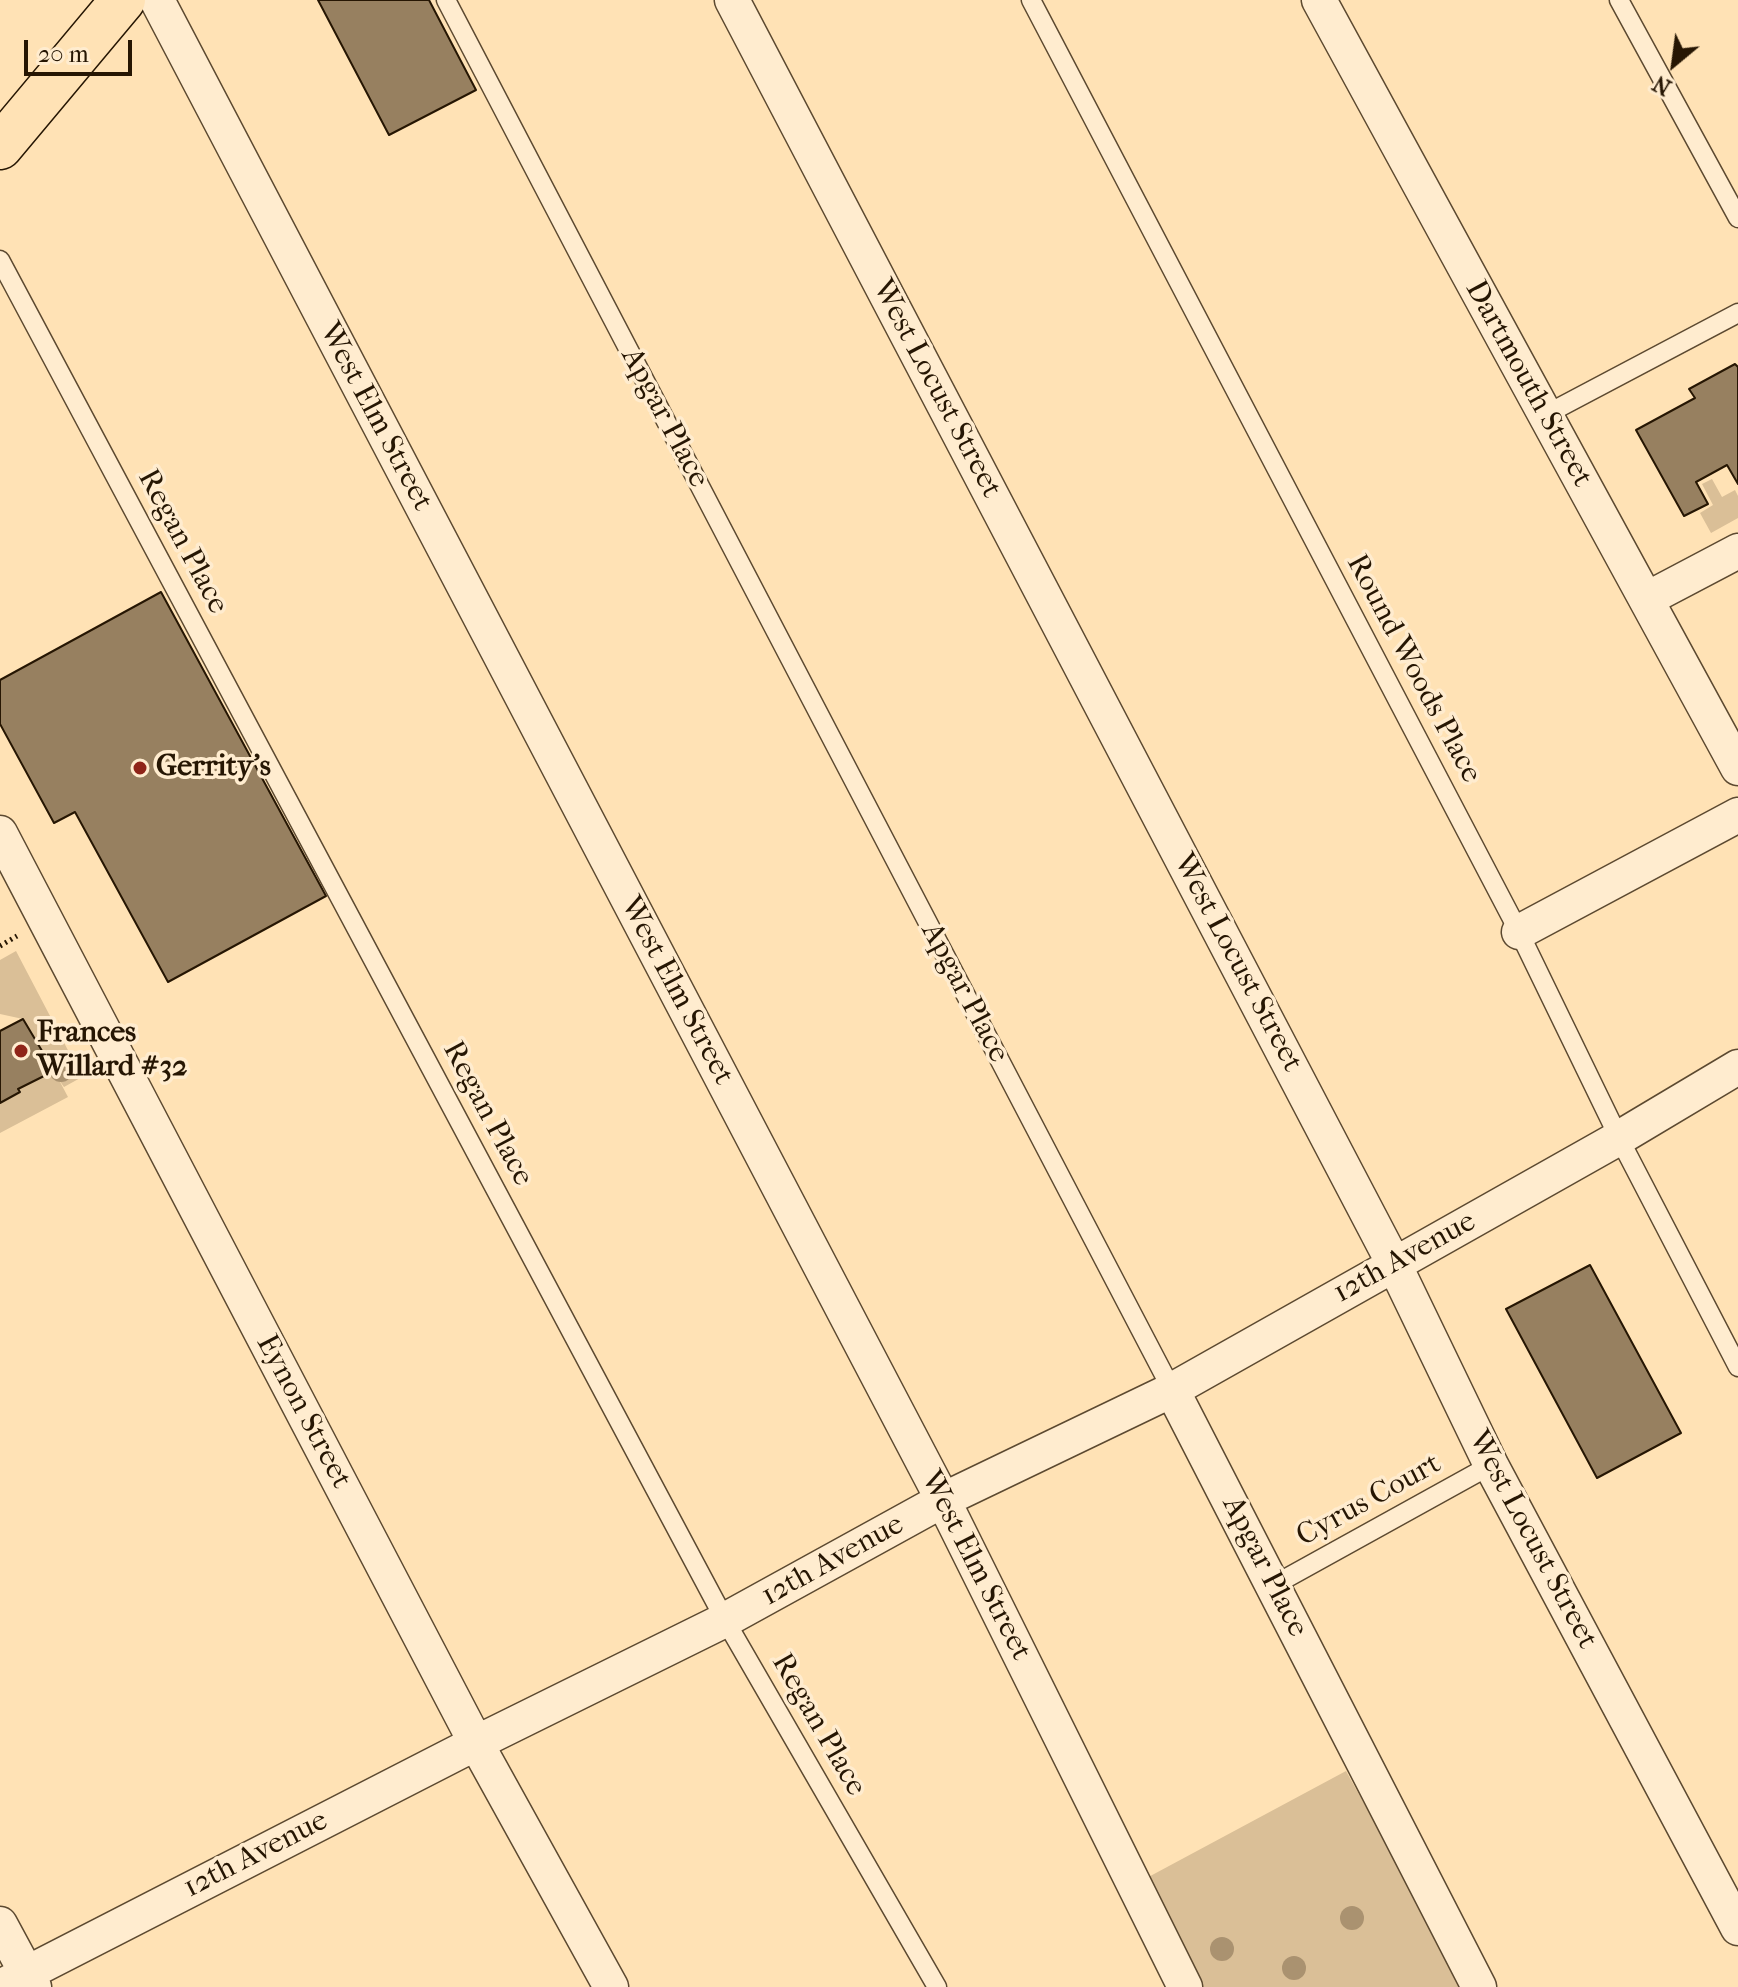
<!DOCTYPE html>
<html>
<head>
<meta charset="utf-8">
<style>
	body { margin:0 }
	#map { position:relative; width:1738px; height:1987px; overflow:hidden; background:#ffe2b5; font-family:"IM FELL French Canon",serif }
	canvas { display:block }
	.north { position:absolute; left:1634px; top:24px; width:80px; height:80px; -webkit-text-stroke:6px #ffeccf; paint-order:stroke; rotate:209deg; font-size:22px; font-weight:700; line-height:32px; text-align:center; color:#261603 }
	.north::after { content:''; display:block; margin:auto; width:28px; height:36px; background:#261603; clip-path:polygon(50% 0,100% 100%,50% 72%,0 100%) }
	.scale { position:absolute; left:24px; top:40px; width:108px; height:36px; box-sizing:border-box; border:4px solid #261603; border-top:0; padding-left:10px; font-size:24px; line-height:28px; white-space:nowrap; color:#261603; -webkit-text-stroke:6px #ffeccf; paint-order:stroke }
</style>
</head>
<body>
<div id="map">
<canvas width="1738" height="1987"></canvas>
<div class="north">N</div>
<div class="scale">20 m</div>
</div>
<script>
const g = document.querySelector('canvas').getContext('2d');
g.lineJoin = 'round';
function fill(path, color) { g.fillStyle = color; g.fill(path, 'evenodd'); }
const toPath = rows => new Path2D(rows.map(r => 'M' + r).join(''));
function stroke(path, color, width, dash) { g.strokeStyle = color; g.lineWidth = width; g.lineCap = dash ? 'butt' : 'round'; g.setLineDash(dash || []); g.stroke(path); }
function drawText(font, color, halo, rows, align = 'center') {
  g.font = font + ' "IM FELL French Canon",serif'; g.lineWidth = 7; g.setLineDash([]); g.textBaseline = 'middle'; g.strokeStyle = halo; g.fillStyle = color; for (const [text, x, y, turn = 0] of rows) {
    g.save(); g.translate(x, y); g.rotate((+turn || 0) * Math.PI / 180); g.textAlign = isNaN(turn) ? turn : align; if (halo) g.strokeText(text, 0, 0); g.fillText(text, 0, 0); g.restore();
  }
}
const green = toPath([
	[1712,479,1722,497,1735,490,1738,496,1738,518,1711,533,1700,513,1713,505,1702,484],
	[16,951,82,1077,64,1087,59,1080,68,1097,0,1133,0,1103,20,1093,18,1089,54,1071,23,1019,0,1014,0,960],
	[1346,1771,1400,1868,1461,1987,1195,1987,1141,1881]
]);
const building = toPath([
	[318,0,429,0,476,90,389,135,318,0],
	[1735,364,1738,367,1738,484,1727,465,1696,482,1708,504,1684,516,1636,430,1695,398,1689,389,1735,364],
	[161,592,326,896,168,982,75,812,54,823,0,724,0,680,161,592],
	[23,1019,54,1071,18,1089,20,1092,0,1103,0,1031,23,1019],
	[1590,1265,1681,1433,1597,1478,1506,1309,1590,1265]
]);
const path = toPath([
	[0,946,17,936]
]);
const lane = toPath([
	[446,0,1172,1390],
	[1031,0,1519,932,1619,1138,1738,1367],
	[1619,0,1738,218],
	[0,260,725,1620,937,1987],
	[1545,415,1738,313],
	[1274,1585,1491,1465]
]);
const street = toPath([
	[157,0,943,1500,1185,1987],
	[732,0,1394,1264,1491,1465,1738,1928],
	[1319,0,1738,768],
	[1647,599,1738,551],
	[0,833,476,1743,611,1987],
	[1519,932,1738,815],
	[1172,1390,1479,1987],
	[0,1924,34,1987],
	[0,1987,476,1743,725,1620,943,1500,1172,1390,1619,1138,1738,1067]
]);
const primary = toPath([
	[0,147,123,0]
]);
const trees = [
	[61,1070],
	[1352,1918],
	[1222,1949],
	[1294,1968]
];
const markers = [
	[140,768,8,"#8f2418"],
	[21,1051,8,"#8f2418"]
];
const streetNames = [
	["Dartmouth Street",1528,384,61],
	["West Locust Street",936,389,62],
	["West Elm Street",375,417,62],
	["Apgar Place",664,418,62],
	["Regan Place",182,542,62],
	["Round Woods Place",1413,669,62],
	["West Locust Street",1237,963,62],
	["West Elm Street",676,991,62],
	["Apgar Place",964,993,62],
	["Regan Place",487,1114,62],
	["12th Avenue",1405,1258,-29],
	["Eynon Street",303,1412,62],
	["Cyrus Court",1369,1501,-29],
	["West Locust Street",1532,1540,62],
	["12th Avenue",833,1561,-29],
	["West Elm Street",975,1566,63],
	["Apgar Place",1264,1567,63],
	["Regan Place",818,1725,60],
	["12th Avenue",256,1855,-27]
];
const poiNames = [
	["Gerrity's",156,768],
	["Frances",37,1034],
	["Willard #32",37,1068]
];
fill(green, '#dabf97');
fill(building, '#978060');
stroke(building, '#261603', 2);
stroke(lane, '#5c4930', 21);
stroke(street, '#5c4930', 37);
stroke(primary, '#261603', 47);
stroke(path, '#261603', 5, [2, 4]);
stroke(lane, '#ffeccf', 18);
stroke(street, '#ffeccf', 34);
stroke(primary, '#ffe2b5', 44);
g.fillStyle = '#aa9270';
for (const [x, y] of trees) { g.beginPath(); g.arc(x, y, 12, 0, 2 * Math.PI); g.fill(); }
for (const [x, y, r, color] of markers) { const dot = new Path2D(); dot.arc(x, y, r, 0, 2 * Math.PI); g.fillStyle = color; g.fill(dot); stroke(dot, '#ffeccf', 3); }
drawText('30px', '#261603', '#ffeccf', streetNames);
drawText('bold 30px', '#261603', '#ffeccf', poiNames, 'left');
</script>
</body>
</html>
